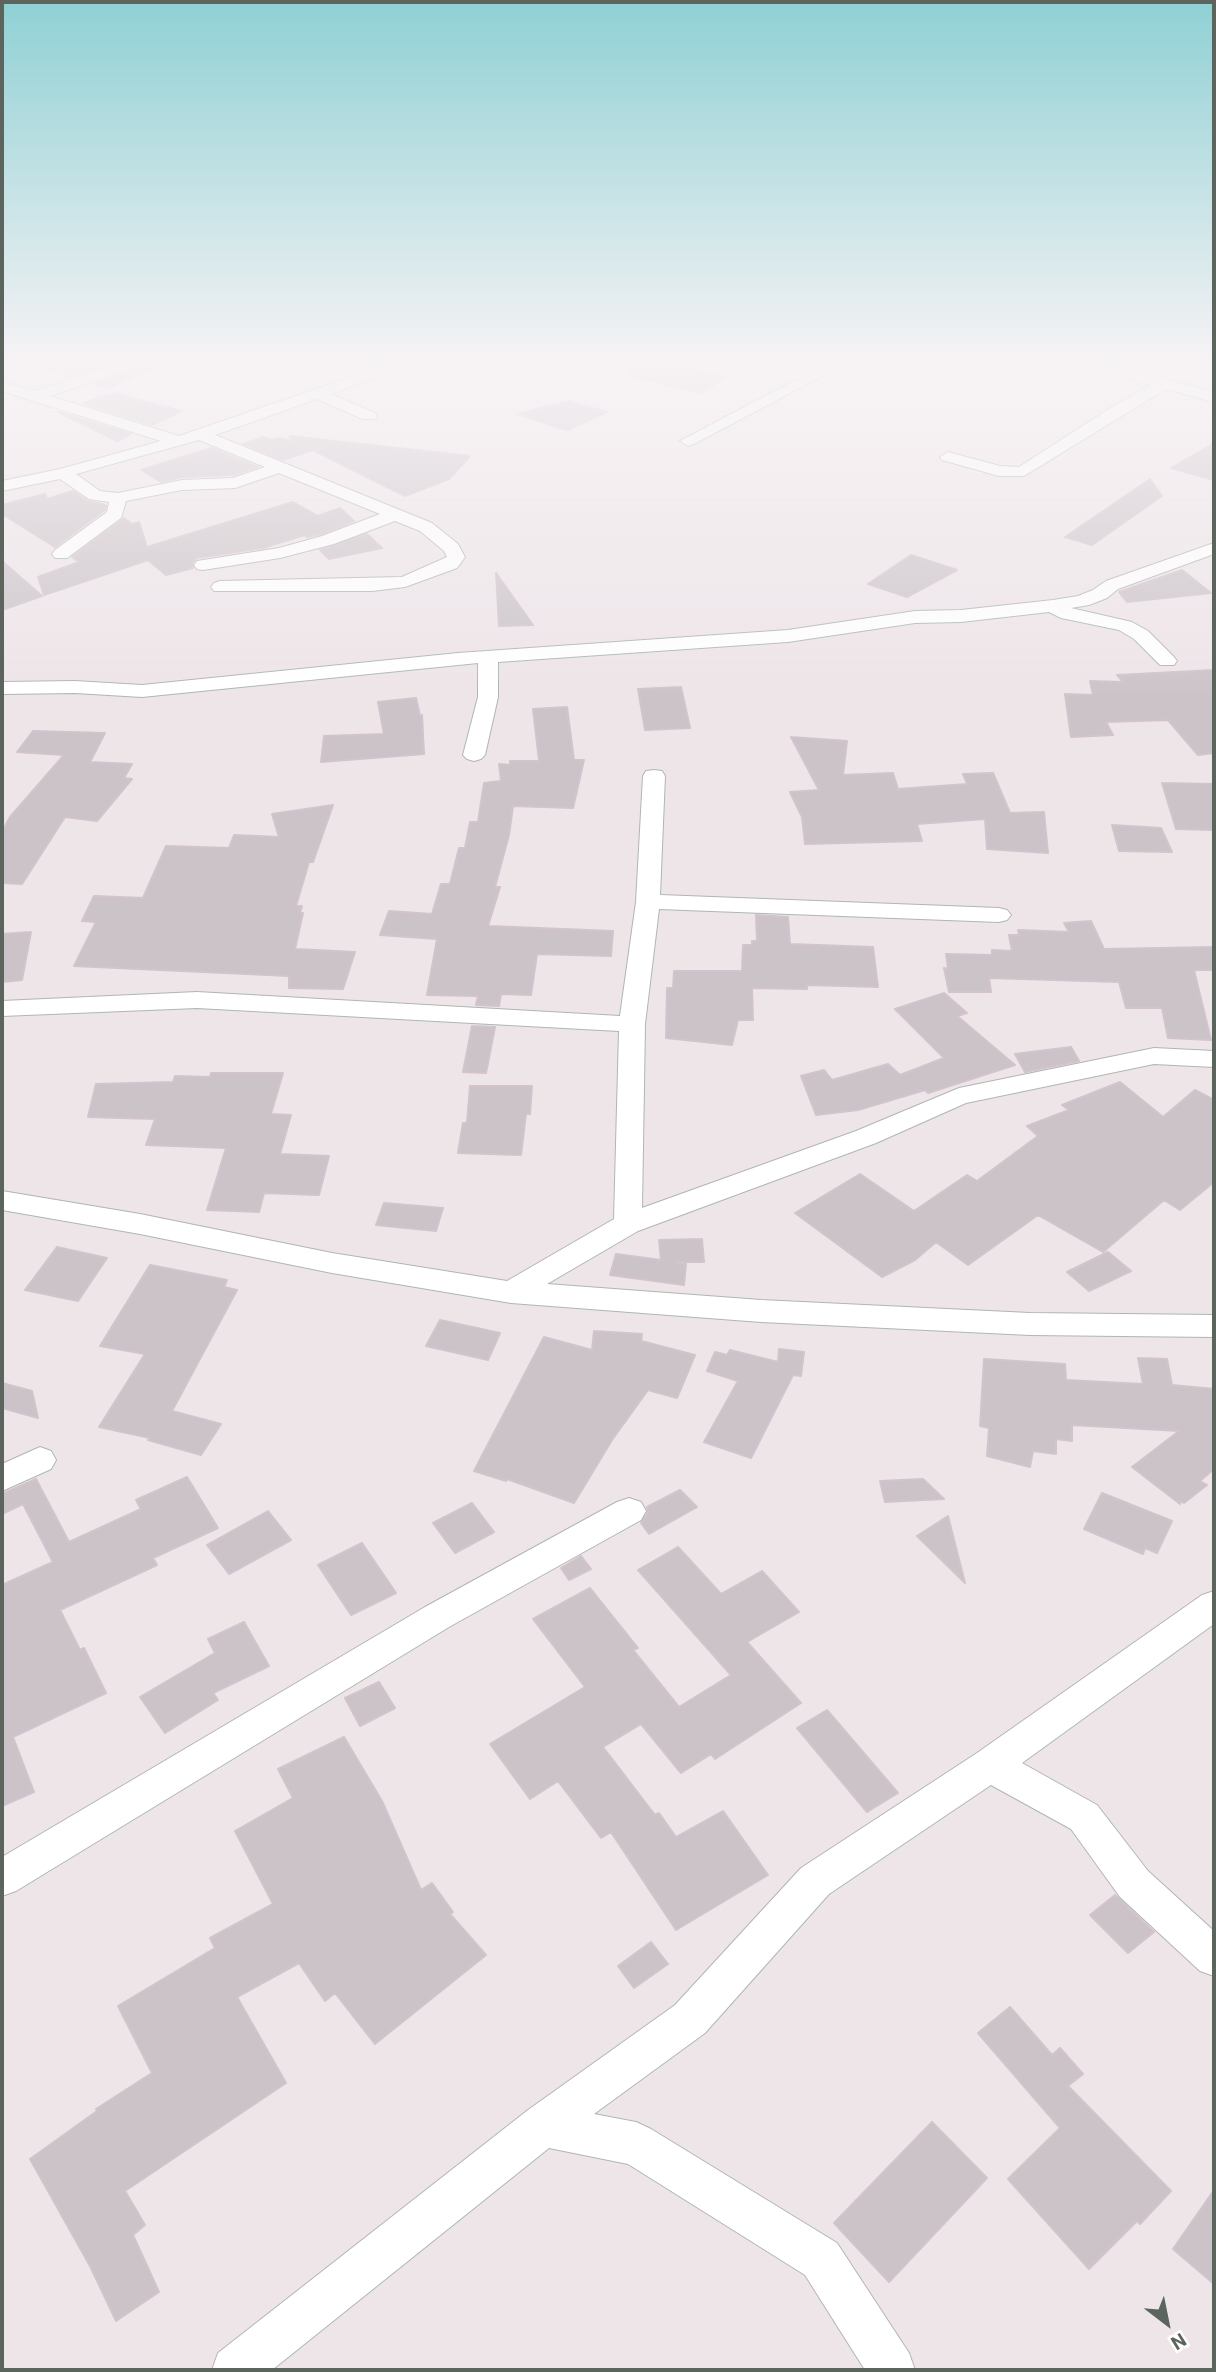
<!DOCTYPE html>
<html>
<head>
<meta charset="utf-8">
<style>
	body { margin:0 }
	#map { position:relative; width:1216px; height:2372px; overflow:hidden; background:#eee5e9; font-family:Roboto,sans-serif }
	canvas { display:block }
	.frame { position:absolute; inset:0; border:4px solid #5c645e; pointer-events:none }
	.north { position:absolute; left:1132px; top:2288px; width:70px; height:70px; -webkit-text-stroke:5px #fff; paint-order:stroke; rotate:148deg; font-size:19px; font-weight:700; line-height:28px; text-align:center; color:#5c645e }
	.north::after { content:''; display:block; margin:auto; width:24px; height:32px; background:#5c645e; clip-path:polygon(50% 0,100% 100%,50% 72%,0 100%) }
</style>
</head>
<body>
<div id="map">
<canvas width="1216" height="2372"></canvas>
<div class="frame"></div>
<div class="north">N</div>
</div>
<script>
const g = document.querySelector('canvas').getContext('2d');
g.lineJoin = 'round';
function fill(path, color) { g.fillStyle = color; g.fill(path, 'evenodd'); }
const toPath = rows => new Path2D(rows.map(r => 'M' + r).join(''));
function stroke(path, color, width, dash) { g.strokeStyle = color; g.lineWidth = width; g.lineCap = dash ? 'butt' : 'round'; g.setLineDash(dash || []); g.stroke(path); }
const building = toPath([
	[52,365,108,365,71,377,51,371,52,365],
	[143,365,161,366,107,388,94,384,143,365],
	[623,365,690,365,726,378,700,393,630,376,632,372,623,365],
	[113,393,182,411,152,425,83,403,113,393],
	[569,401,607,412,567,430,517,414,569,401],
	[58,412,59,412,131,434,117,441,58,412],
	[290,436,470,456,449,479,405,496,313,450,283,460,243,444,263,437,271,440,280,438,299,443,290,438,290,436],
	[1214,443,1214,480,1171,468,1214,443],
	[211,448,258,467,233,475,182,477,161,482,141,470,211,448],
	[1150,479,1162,496,1092,545,1065,537,1150,479],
	[73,491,88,501,102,504,106,506,105,510,55,547,2,514,2,505,45,494,47,499,73,491],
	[293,502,318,516,340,508,354,521,321,534,307,537,305,535,263,548,197,558,192,563,193,568,166,575,148,560,44,595,38,577,79,562,72,557,124,518,132,524,139,522,147,547,293,502],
	[367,534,382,548,329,559,320,550,367,534],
	[911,555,957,570,907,597,868,584,911,555],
	[2,561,42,596,2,610,2,561],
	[1182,570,1211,593,1127,602,1119,592,1182,570],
	[496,573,533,625,499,626,496,573],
	[1214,670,1214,753,1198,755,1168,720,1106,722,1113,735,1071,737,1065,694,1093,695,1090,681,1123,682,1117,675,1214,670],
	[681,687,690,728,645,730,638,689,681,687],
	[416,698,420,716,422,715,424,754,321,762,324,736,384,734,378,702,416,698],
	[567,707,574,760,584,760,573,808,513,806,509,835,495,887,500,887,488,926,613,931,611,956,537,954,531,995,501,994,499,1006,476,1005,478,996,427,995,437,939,380,935,389,911,432,914,441,884,450,884,459,848,465,848,470,822,478,822,484,783,501,781,499,764,510,765,510,761,539,761,533,709,567,707],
	[33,731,105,733,90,762,132,764,124,778,132,779,97,821,65,817,22,884,2,883,2,832,10,817,64,755,17,752,33,731],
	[791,737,847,741,843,775,893,773,898,789,967,784,963,774,993,773,1010,813,1044,812,1048,853,987,849,985,819,917,824,922,841,805,844,802,817,790,792,819,790,791,737],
	[1162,783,1214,784,1214,830,1176,829,1162,783],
	[333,805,313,862,309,862,296,906,302,906,300,913,303,913,295,949,355,952,343,989,289,988,289,976,74,966,96,922,82,921,94,896,143,898,166,846,229,848,234,835,279,837,272,814,333,805],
	[1112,825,1161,828,1172,852,1119,851,1112,825],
	[756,915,788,917,790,944,873,947,878,987,807,985,807,989,752,988,753,1020,738,1020,732,1045,666,1038,667,988,673,988,674,971,742,971,743,945,752,945,752,941,757,941,756,915],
	[1091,921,1104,949,1214,947,1214,970,1194,970,1211,1040,1168,1038,1162,1008,1126,1008,1119,982,989,978,991,992,949,992,944,968,948,969,946,954,992,955,992,950,1012,951,1009,935,1019,935,1018,930,1069,932,1064,923,1091,921],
	[31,932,22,980,2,982,2,934,31,932],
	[944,993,967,1013,957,1016,1015,1065,928,1093,925,1090,858,1110,816,1115,801,1076,824,1070,832,1080,888,1064,900,1075,944,1058,895,1009,944,993],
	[472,1026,495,1027,486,1073,463,1072,472,1026],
	[1071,1047,1079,1061,1025,1072,1015,1054,1071,1047],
	[211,1073,283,1073,271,1114,291,1115,280,1154,329,1156,319,1195,264,1193,259,1212,207,1210,226,1148,146,1145,155,1119,88,1117,96,1084,173,1082,175,1076,210,1077,211,1073],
	[1120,1082,1163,1117,1195,1090,1214,1100,1214,1182,1180,1210,1164,1200,1103,1252,1038,1215,968,1265,936,1242,915,1260,882,1277,795,1213,860,1174,914,1211,967,1175,977,1181,1038,1136,1027,1126,1069,1110,1062,1105,1120,1082],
	[470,1086,532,1086,530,1114,526,1114,521,1155,458,1153,463,1123,467,1123,470,1086],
	[384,1203,443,1208,436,1231,376,1225,384,1203],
	[702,1239,704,1262,676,1262,686,1264,684,1285,610,1275,616,1254,661,1260,659,1240,702,1239],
	[57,1247,107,1258,78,1301,25,1290,57,1247],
	[1108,1252,1131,1271,1089,1291,1067,1272,1108,1252],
	[150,1265,227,1280,224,1287,237,1290,172,1411,221,1424,201,1455,148,1440,150,1438,99,1427,145,1354,100,1346,150,1265],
	[440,1320,500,1333,488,1360,426,1346,440,1320],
	[594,1331,642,1334,641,1341,695,1355,677,1398,648,1390,612,1440,574,1503,507,1479,506,1481,474,1471,544,1337,592,1350,594,1331],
	[779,1349,804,1352,801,1376,793,1375,751,1458,704,1442,738,1381,707,1371,715,1352,727,1355,730,1350,778,1362,779,1349],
	[1138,1358,1167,1359,1172,1385,1214,1389,1214,1469,1200,1481,1207,1485,1184,1503,1181,1501,1180,1504,1132,1467,1179,1431,1072,1425,1072,1441,1056,1439,1056,1454,1033,1451,1030,1467,987,1456,989,1428,980,1426,984,1359,1065,1364,1066,1380,1143,1384,1138,1358],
	[2,1383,32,1391,38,1418,2,1408,2,1383],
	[187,1477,218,1528,153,1558,157,1565,60,1610,80,1650,84,1648,106,1693,13,1737,34,1792,2,1806,2,1585,53,1562,23,1504,2,1514,2,1494,36,1479,69,1542,141,1509,136,1500,187,1477],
	[923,1479,944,1499,885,1502,880,1481,923,1479],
	[680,1490,697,1507,649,1534,641,1523,648,1512,647,1507,680,1490],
	[1102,1493,1172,1521,1157,1553,1145,1548,1143,1554,1084,1529,1102,1493],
	[472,1503,494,1532,455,1553,433,1523,472,1503],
	[268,1511,291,1540,229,1574,207,1545,268,1511],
	[948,1516,965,1583,917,1536,948,1516],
	[362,1543,396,1593,351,1615,318,1565,362,1543],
	[678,1547,721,1594,762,1571,799,1612,747,1642,801,1703,715,1759,711,1754,681,1773,641,1724,603,1747,655,1815,659,1813,676,1837,723,1811,768,1875,676,1930,611,1832,601,1838,558,1781,530,1799,490,1744,585,1687,533,1619,590,1588,638,1648,633,1650,679,1707,731,1675,638,1570,678,1547],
	[581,1556,591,1569,569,1580,561,1568,581,1556],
	[244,1622,269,1666,213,1693,218,1700,165,1733,140,1697,215,1653,208,1639,244,1622],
	[379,1682,395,1708,360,1726,345,1698,379,1682],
	[827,1710,898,1793,867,1812,797,1728,827,1710],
	[344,1737,382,1801,421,1890,432,1883,453,1912,450,1914,486,1955,375,2044,335,1993,325,2001,299,1963,237,1997,286,2083,125,2191,145,2225,133,2235,159,2292,116,2321,90,2266,30,2159,97,2111,96,2109,152,2073,118,2006,215,1948,210,1938,273,1904,235,1831,293,1798,278,1769,344,1737],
	[1115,1895,1154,1932,1128,1953,1090,1915,1115,1895],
	[651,1942,668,1964,634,1988,618,1966,651,1942],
	[1010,2007,1052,2055,1060,2048,1083,2074,1068,2086,1171,2191,1140,2224,1137,2221,1089,2269,1008,2179,1060,2128,978,2033,1010,2007],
	[932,2122,987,2178,889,2282,834,2223,932,2122],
	[1214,2190,1214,2284,1173,2249,1214,2190]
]);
const minor = toPath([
	[118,365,141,365,50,396,179,436,386,365,408,365,331,394,375,413,377,416,375,419,363,419,317,399,215,435,432,523,458,544,465,557,457,568,405,587,372,591,214,591,211,587,214,583,220,581,402,577,447,557,444,551,420,531,395,521,334,544,280,558,203,570,197,569,194,565,197,561,279,548,322,536,380,514,279,473,235,488,182,490,126,501,121,518,67,558,55,558,52,554,55,550,107,512,109,502,89,499,60,479,2,491,2,481,60,469,161,441,2,391,2,382,35,391,118,365],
	[199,440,265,467,233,478,182,480,118,493,100,491,76,474,199,440],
	[591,365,614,365,630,373,623,377,591,365],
	[824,365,843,365,694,444,688,446,680,441,824,365],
	[1089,365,1114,365,1214,392,1214,402,1166,389,1024,476,999,476,942,460,940,457,948,452,1000,466,1019,467,1112,407,1151,385,1091,368,1089,365],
	[1214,543,1214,554,1118,589,1107,598,1089,605,1071,608,1132,622,1148,631,1174,657,1177,661,1174,665,1160,665,1134,639,1119,630,1061,618,1049,612,961,622,915,623,788,642,498,662,498,697,485,755,481,759,474,761,467,759,463,755,478,697,478,663,142,697,75,693,2,694,2,682,75,681,142,685,458,653,788,630,915,611,961,610,1053,600,1078,596,1093,590,1106,581,1214,543],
	[654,770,662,771,665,776,660,895,999,908,1007,910,1011,915,1007,920,999,922,659,909,645,1024,642,1208,856,1131,959,1088,1154,1048,1214,1051,1214,1067,1154,1064,966,1103,876,1143,638,1231,547,1284,761,1300,1030,1313,1214,1315,1214,1337,1030,1335,761,1322,511,1303,332,1273,140,1234,2,1210,2,1191,140,1214,332,1253,507,1281,614,1219,619,1031,197,1008,2,1016,2,1001,197,992,620,1016,636,902,643,776,646,771,654,770],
	[40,1447,51,1451,56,1460,51,1469,2,1491,2,1464,40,1447],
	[629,1498,641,1502,646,1511,641,1520,449,1627,16,1891,2,1896,2,1857,425,1607,617,1502,629,1498],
	[1214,1591,1214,1624,1022,1763,1097,1805,1148,1871,1214,1931,1214,1976,1200,1971,1120,1897,1071,1829,991,1785,829,1894,705,2033,594,2114,636,2122,651,2129,837,2243,909,2353,915,2370,865,2370,805,2275,628,2164,549,2148,272,2370,212,2370,218,2353,528,2110,675,2005,801,1868,977,1753,1202,1595,1214,1591]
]);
fill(building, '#cbc3c8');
stroke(building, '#d2c3cc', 2);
stroke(minor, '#b0b6b2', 2);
fill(minor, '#fff');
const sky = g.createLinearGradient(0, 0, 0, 697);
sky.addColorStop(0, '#8fd0d4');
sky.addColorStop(0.52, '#f7f3f5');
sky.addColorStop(1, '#f7f3f500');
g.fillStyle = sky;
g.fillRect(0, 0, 1216, 697);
</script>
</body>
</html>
